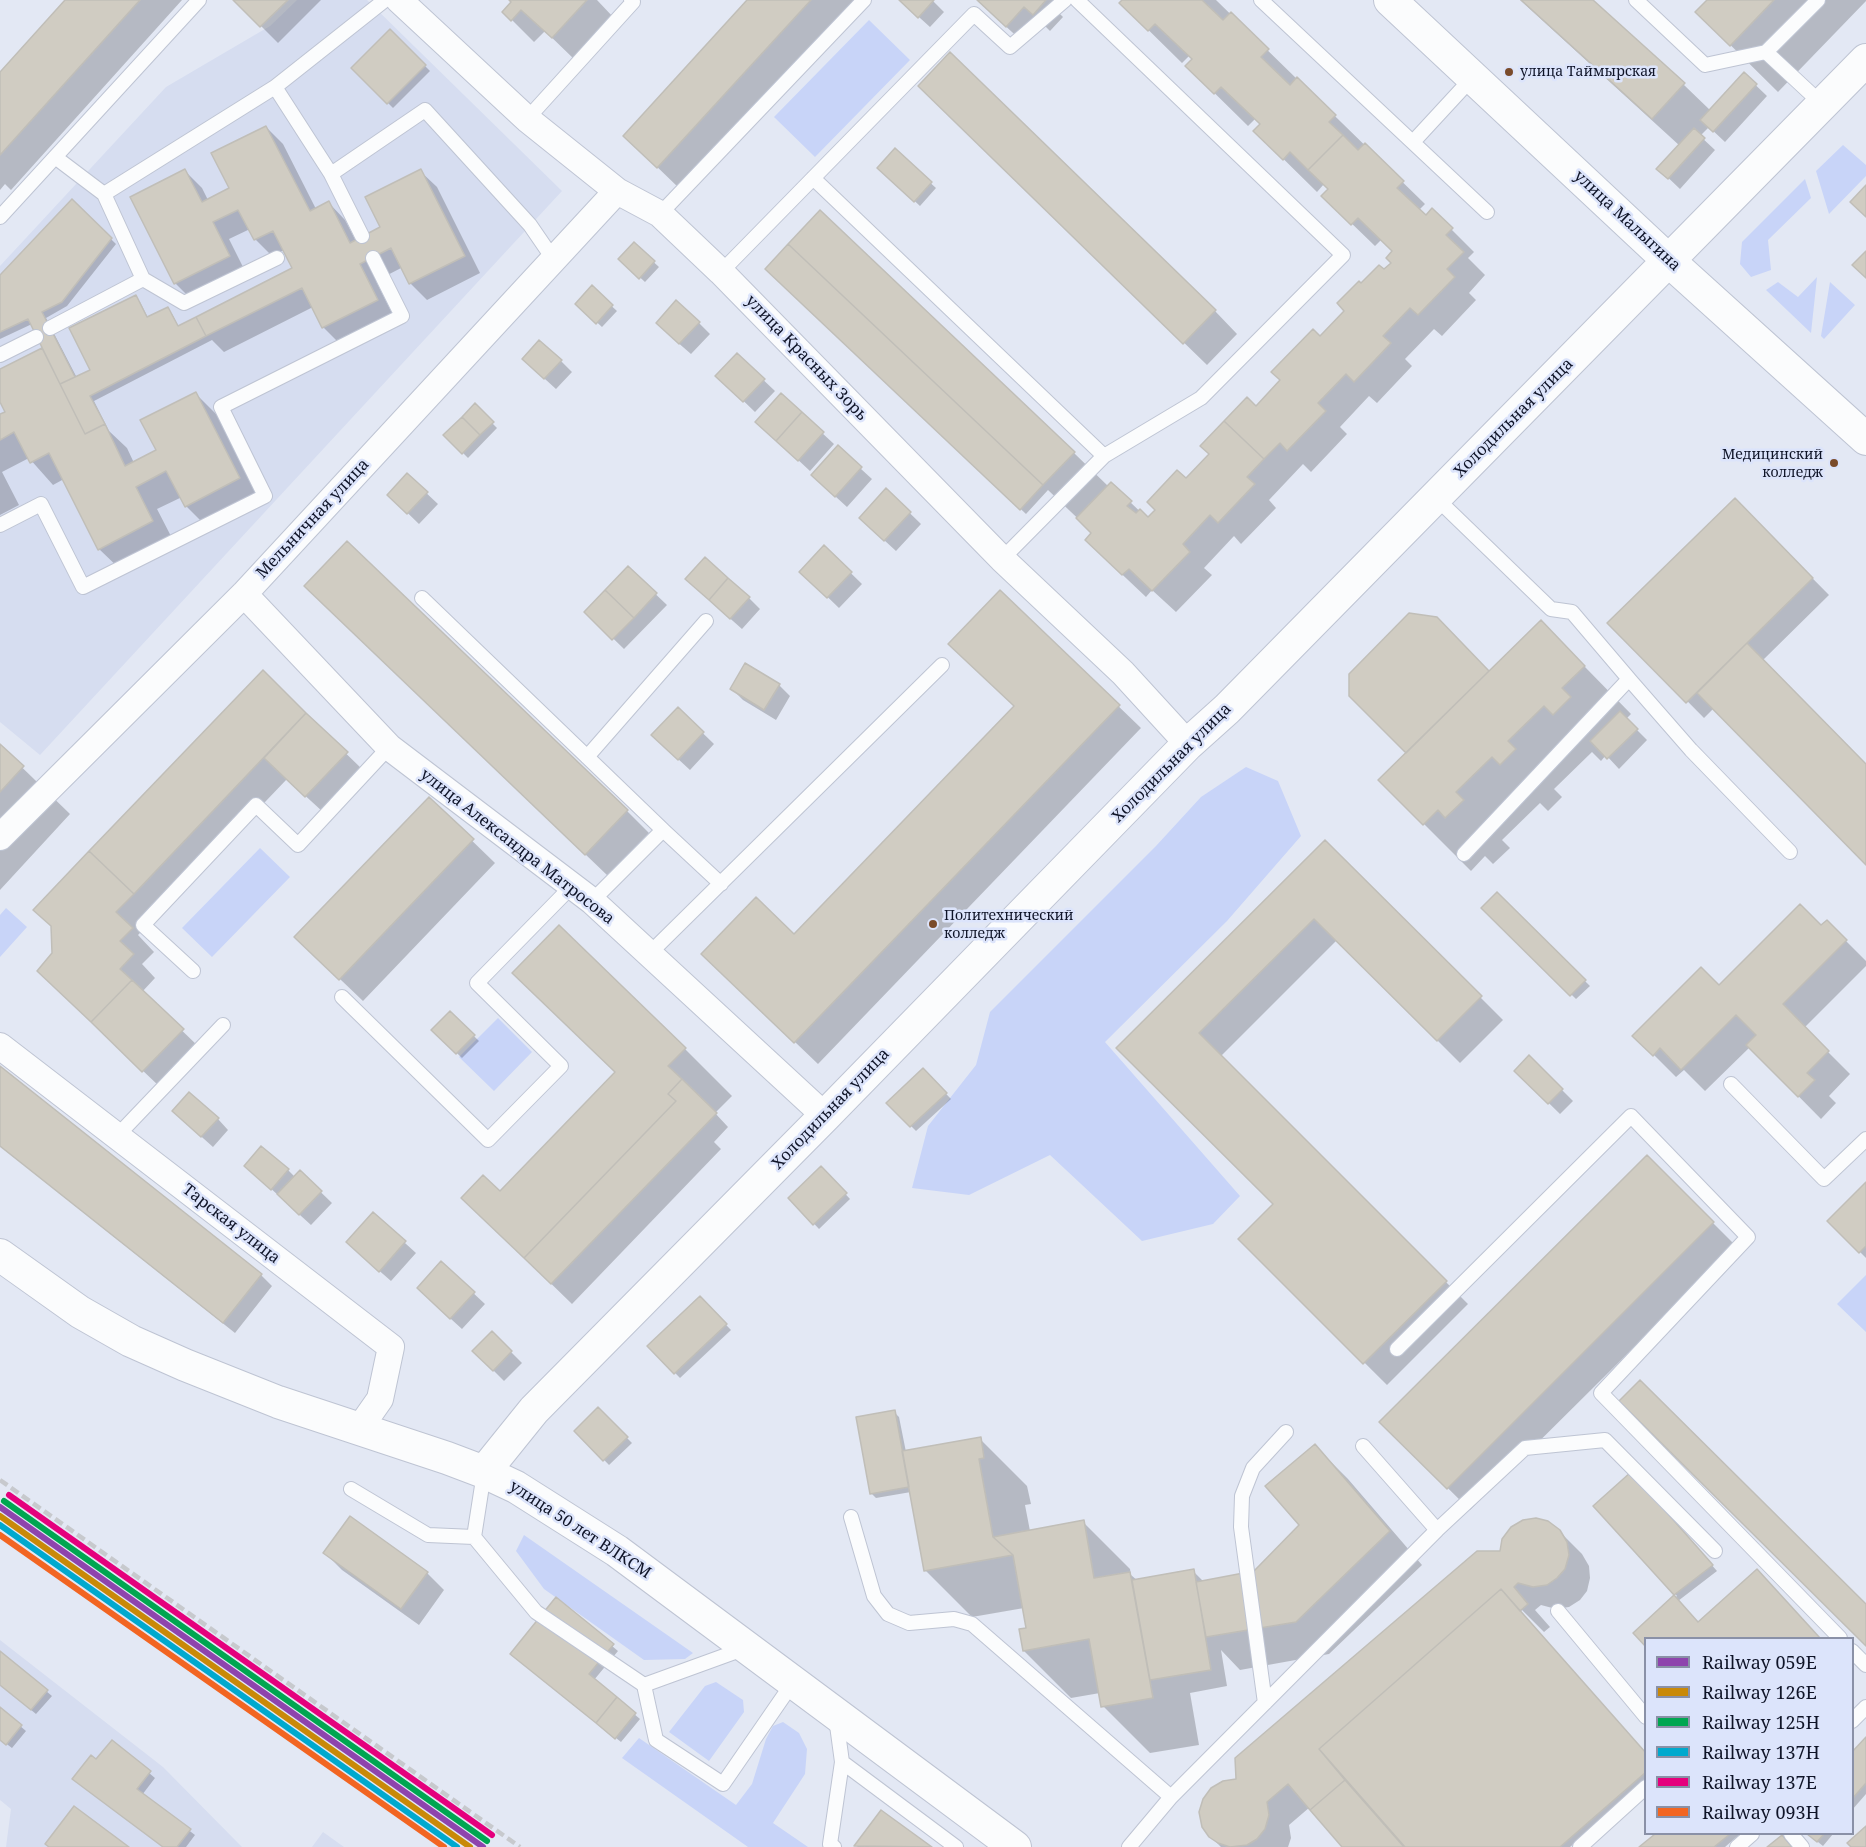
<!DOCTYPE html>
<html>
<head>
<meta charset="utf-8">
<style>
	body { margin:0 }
	#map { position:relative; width:1866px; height:1847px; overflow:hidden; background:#e3e8f4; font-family:"Noto Serif",serif }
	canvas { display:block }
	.legend { position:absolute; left:1644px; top:1637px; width:210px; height:198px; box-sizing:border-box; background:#dce4fb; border:2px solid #8a91a7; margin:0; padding:8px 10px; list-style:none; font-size:18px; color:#0f1428 }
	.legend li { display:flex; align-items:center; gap:12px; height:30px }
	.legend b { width:30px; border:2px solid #8a91a7 }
</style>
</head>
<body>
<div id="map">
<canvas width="1866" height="1847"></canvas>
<ul class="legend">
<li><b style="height:8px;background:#8e44ad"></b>Railway 059Е</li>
<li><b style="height:8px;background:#c98908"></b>Railway 126Е</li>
<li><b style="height:8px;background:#00a651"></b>Railway 125Н</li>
<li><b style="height:8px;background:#00a9ce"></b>Railway 137Н</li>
<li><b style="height:8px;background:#e5007d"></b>Railway 137Е</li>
<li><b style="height:8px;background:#f26522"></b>Railway 093Н</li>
</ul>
</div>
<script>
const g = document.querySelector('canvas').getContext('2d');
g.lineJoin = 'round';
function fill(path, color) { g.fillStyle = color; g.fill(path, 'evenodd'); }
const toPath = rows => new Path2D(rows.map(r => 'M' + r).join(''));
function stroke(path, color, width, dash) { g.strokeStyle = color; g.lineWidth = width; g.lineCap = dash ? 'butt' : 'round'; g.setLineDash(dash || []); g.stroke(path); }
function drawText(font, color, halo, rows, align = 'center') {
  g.font = font + ' "Noto Serif",serif'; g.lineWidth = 5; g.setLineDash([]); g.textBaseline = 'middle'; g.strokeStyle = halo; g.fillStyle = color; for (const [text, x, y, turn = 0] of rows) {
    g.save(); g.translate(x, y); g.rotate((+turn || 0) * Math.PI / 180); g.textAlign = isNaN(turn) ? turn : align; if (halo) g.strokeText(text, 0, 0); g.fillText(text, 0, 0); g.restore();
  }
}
const built = toPath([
	[297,0,367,0,562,191,40,755,0,722,0,266,166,87,270,26],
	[0,1640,163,1767,242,1847,6,1847,11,1809,0,1800],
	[323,1832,344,1847,312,1847]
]);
const green = toPath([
	[869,20,910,60,815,157,774,117],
	[1843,145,1866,165,1866,176,1829,214,1816,171],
	[1805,179,1811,198,1768,240,1771,270,1751,277,1740,264,1742,242],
	[1817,277,1811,333,1766,290,1778,282,1798,297],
	[1830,282,1855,305,1824,339,1821,336],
	[1246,767,1278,781,1301,836,1227,921,1105,1042,1240,1196,1213,1224,1142,1241,1050,1155,969,1195,912,1188,928,1126,976,1065,990,1012,1156,846,1201,797],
	[260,848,290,877,212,957,182,928],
	[6,908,27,927,0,957,0,915],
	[498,1018,532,1052,494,1091,459,1057],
	[1866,1275,1866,1332,1837,1304],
	[524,1535,693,1653,685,1659,644,1660,544,1589,516,1551],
	[716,1682,743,1700,744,1712,709,1761,669,1732,705,1686],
	[783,1722,799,1733,807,1749,805,1774,773,1823,808,1847,748,1847,622,1758,639,1738,736,1805,752,1784,766,1739,773,1726]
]);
const shadow = toPath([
	[67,0,182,0,11,190,5,184,0,190,0,74],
	[235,0,321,0,278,43],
	[509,0,597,0,614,18,575,60,545,31,534,42,504,12,513,3],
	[749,0,854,0,680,189,625,136],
	[900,0,932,0,944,12,930,27],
	[977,0,1063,0,1055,9,1063,17,1050,31,1042,23,1024,43],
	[1124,0,1216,0,1425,204,1419,210,1426,217,1432,210,1474,252,1468,258,1485,275,1469,293,1476,300,1442,336,1434,329,1405,359,1412,366,1377,403,1369,396,1340,427,1347,434,1311,472,1303,464,1269,500,1276,508,1241,544,1234,536,1204,568,1212,575,1176,612,1152,590,1146,597,1109,562,1093,533,1048,490,1026,514,767,269,1074,453,1109,487,1111,484,1148,519,1347,311,1361,285,1384,272,1393,263,1394,252,1381,240,1375,246,1346,218,1329,190,1324,184,1317,192,1255,131,1261,125,1255,119,1248,126,1187,66,1193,59,1189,56,1182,63,1121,3],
	[1520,0,1591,0,1684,85,1711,111,1744,74,1767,96,1725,142,1709,127,1700,136,1715,150,1680,189,1659,169,1680,146],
	[1710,0,1866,0,1866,1,1778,92,1697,12],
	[390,31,430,71,393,108,353,68],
	[942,108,1215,311,1237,334,1207,365],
	[266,127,283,144,316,209,329,203,345,220,356,241,382,228,420,171,437,187,480,273,427,300,410,283,403,267,376,281,394,317,340,344,323,327,313,307,224,352,212,340,94,401,109,431,127,448,134,463,158,451,196,394,218,416,262,501,208,528,186,506,182,497,157,509,175,544,122,571,99,549,64,479,53,485,29,458,2,472,19,505,0,515,0,416,7,412,0,399,0,371,41,350,47,356,32,324,0,339,0,277,72,201,116,244,67,306,46,318,77,378,92,370,135,297,140,302,148,318,167,309,172,314,179,327,294,269,284,250,272,256,255,239,250,229,229,239,246,273,192,300,175,283,185,171,202,188,208,200,231,189],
	[895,151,936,188,920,206,879,168],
	[634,244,659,267,645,282,620,259],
	[592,288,617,311,602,327,577,304],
	[699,323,710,334,691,354,668,334],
	[737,355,775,391,755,412,728,386],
	[561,361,572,372,556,389,535,370],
	[781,395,834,444,810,471,768,432],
	[475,406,497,428,468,458,445,435],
	[838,448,872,479,847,507,824,486],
	[407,475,438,504,419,524,389,495],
	[886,490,921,524,896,551,872,529],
	[1735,500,1829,595,1762,661,1866,766,1866,863,1714,708,1704,718,1610,623],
	[824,547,862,584,839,608,812,582],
	[628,568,667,605,624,649,586,612],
	[698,590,749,598,760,609,742,629],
	[1000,592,1141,728,818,1064,726,976,794,936,1015,706],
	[328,608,627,811,649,833,608,876],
	[1436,618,1489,673,1541,622,1631,714,1626,719,1647,740,1619,769,1606,755,1601,761,1592,752,1554,789,1562,797,1548,811,1540,803,1502,840,1510,848,1493,864,1485,856,1471,871,1380,780,1408,753],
	[263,673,363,770,323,812,287,779,138,935,154,952,142,964,155,978,142,992,199,1047,160,1087,61,993],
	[779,685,790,696,776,720,743,700,732,689],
	[678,709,714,744,690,770,664,746],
	[0,746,70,814,0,890],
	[429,799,495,863,363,1001,319,959],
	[1325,842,1503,1020,1460,1063,1337,940,1220,1057,1468,1304,1387,1385,1240,1239,1275,1204,1118,1048],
	[1497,894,1590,986,1576,999,1483,908],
	[1827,922,1866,961,1866,966,1804,1028,1850,1074,1829,1096,1836,1103,1821,1119,1750,1047,1705,1091,1684,1070,1676,1077,1635,1036,1821,927],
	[514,973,685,1049,732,1096,715,1113,728,1127,714,1142,721,1149,572,1304,463,1198,500,1193,616,1073],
	[450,1013,479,1041,462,1058,433,1030],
	[1529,1057,1573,1101,1560,1114,1516,1071],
	[0,1068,261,1275,272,1286,235,1333,0,1146],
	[923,1070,951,1099,916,1131,888,1103],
	[218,1119,228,1130,213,1147,185,1122],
	[1647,1157,1736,1246,1470,1510,1381,1422],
	[246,1166,288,1170,295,1177,300,1172,332,1203,311,1225],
	[821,1168,850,1199,819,1229,790,1198],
	[1866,1184,1866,1258,1829,1221],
	[373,1214,416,1253,391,1281,359,1253],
	[441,1263,485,1304,462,1329,429,1299],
	[700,1298,731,1330,680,1378,649,1346],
	[492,1333,522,1363,504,1381,474,1351],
	[598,1409,632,1443,609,1465,576,1431],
	[894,1412,899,1417,906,1452,980,1439,1027,1486,1031,1504,1025,1505,1030,1531,1083,1522,1130,1569,1131,1575,1138,1581,1193,1571,1204,1582,1255,1573,1301,1525,1315,1446,1348,1479,1422,1565,1329,1654,1240,1670,1221,1650,1227,1686,1190,1693,1199,1745,1150,1753,1103,1706,1100,1693,1071,1698,1024,1651,1028,1629,1024,1608,972,1617,925,1570,911,1492,876,1498,871,1493],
	[1636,1479,1717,1571,1678,1601,1698,1623,1761,1576,1819,1638,1646,1638,1635,1633,1677,1596,1595,1506],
	[1559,1531,1582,1554,1589,1566,1590,1578,1587,1591,1580,1600,1569,1607,1556,1609,1541,1605,1535,1610,1550,1627,1544,1632,1522,1610,1520,1612,1646,1755,1646,1781,1570,1847,1344,1847,1310,1807,1289,1825,1291,1838,1288,1847,1221,1847,1210,1836,1238,1780,1501,1553],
	[325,1553,427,1573,444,1590,419,1625,342,1570],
	[556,1599,618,1651,594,1680,640,1719,621,1742,517,1658],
	[0,1653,52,1696,36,1714,0,1684],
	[0,1709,26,1731,12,1748,0,1739],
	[1866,1739,1866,1794,1852,1810,1852,1754],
	[112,1742,155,1778,142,1795,195,1835,186,1847,164,1847,97,1761],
	[881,1812,929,1847,857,1847],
	[1657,1834,1740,1834,1725,1847,1642,1847],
	[1808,1834,1833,1834,1823,1846]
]);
const building = toPath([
	[65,0,140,0,0,155,0,72,65,0],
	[233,0,288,0,260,27,233,0],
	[509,0,587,0,552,38,521,10,511,21,502,12,511,2,509,0],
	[747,0,811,0,657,168,623,136,747,0],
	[899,0,934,0,918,18,899,0],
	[977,0,1046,0,1033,15,1024,7,1006,27,977,0],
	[1122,0,1202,0,1223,20,1231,12,1269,49,1261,57,1290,85,1297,77,1336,115,1329,122,1343,135,1308,170,1290,152,1283,160,1253,131,1260,124,1221,87,1214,94,1185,66,1192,59,1155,24,1148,31,1119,3,1122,0],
	[1521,0,1593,0,1685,83,1652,119,1521,0],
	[1707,0,1774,0,1730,46,1695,12,1707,0],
	[390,29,426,65,387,104,351,68,390,29],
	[950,52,1216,310,1183,344,918,86,950,52],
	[1744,72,1757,84,1713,132,1700,120,1744,72],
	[266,126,310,211,329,201,350,243,380,227,365,197,421,169,465,256,409,284,391,248,360,264,378,300,322,328,302,288,206,336,196,317,292,268,273,231,254,240,238,210,213,222,230,256,174,284,130,197,185,169,202,202,229,188,211,153,266,126],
	[1694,128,1705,138,1668,179,1656,169,1694,128],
	[1343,135,1358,150,1365,143,1404,181,1397,188,1426,215,1432,208,1453,228,1446,235,1464,252,1447,269,1455,277,1418,315,1410,308,1383,336,1391,343,1354,382,1346,374,1318,403,1326,411,1287,451,1280,443,1264,459,1224,421,1247,397,1256,406,1280,380,1271,372,1313,329,1320,336,1344,311,1337,303,1359,281,1361,283,1379,265,1384,269,1391,263,1386,258,1392,251,1358,218,1351,225,1321,196,1328,189,1308,170,1343,135],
	[895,148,932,182,914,202,877,168,895,148],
	[1866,185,1866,217,1850,202,1866,185],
	[72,199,112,238,62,302,42,312,75,377,60,384,28,319,0,332,0,275,72,199],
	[820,210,1075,452,1043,485,788,244,820,210],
	[634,242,655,261,639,279,618,259,634,242],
	[788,244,1043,485,1020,510,765,269,788,244],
	[1866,251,1866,278,1852,265,1866,251],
	[592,285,613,305,596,324,575,304,592,285],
	[136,295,147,317,168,307,178,326,196,317,206,336,90,396,105,424,85,434,60,384,90,370,69,328,136,295],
	[676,300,700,322,679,344,656,323,676,300],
	[539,340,562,360,544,379,522,359,539,340],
	[42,348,85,434,105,424,125,466,156,450,140,420,196,392,240,478,185,507,166,471,136,487,153,521,98,550,49,453,30,463,14,432,0,440,0,414,5,412,0,402,0,369,42,348],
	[737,353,765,379,743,402,715,376,737,353],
	[781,393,802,412,776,441,755,422,781,393],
	[475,403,494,422,480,435,462,417,475,403],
	[802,412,824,432,798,461,776,441,802,412],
	[462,417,480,435,462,454,443,435,462,417],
	[1224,421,1264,459,1247,477,1255,484,1218,523,1210,515,1183,544,1190,552,1152,591,1129,569,1122,575,1085,540,1091,533,1076,518,1111,482,1132,501,1127,506,1136,513,1140,509,1148,517,1155,510,1147,502,1177,470,1186,478,1209,454,1200,446,1224,421],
	[838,445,862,467,835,497,811,475,838,445],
	[407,473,428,492,407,514,387,495,407,473],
	[886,488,911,512,884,541,859,518,886,488],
	[1735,498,1813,578,1686,703,1607,623,1735,498],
	[347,541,628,810,585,855,304,586,347,541],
	[824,545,852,572,827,598,799,572,824,545],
	[705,557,728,578,709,600,685,579,705,557],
	[628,566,657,593,634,618,605,590,628,566],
	[728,578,750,597,730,619,709,600,728,578],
	[605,590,634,618,612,640,584,612,605,590],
	[1000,590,1120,705,794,1043,701,954,756,897,794,934,1014,706,948,644,1000,590],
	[1409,613,1437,617,1489,671,1406,753,1349,696,1349,674,1409,613],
	[1541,620,1585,666,1562,688,1571,697,1553,715,1544,706,1508,741,1516,749,1500,765,1492,757,1456,792,1464,800,1445,818,1438,810,1423,825,1378,780,1541,620],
	[1747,643,1866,764,1866,865,1697,693,1747,643],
	[745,663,780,684,764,710,730,689,745,663],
	[263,670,306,713,134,894,89,851,263,670],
	[678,707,704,732,678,760,651,735,678,707],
	[1620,711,1638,729,1607,759,1590,741,1620,711],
	[306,713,348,752,305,797,264,758,306,713],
	[0,744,24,766,0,792,0,744],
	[429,797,474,839,339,980,294,937,429,797],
	[1325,840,1482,996,1437,1041,1314,919,1199,1033,1447,1281,1363,1364,1238,1239,1273,1204,1116,1048,1325,840],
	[89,851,134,894,116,912,133,928,120,941,134,954,120,969,132,980,91,1022,37,971,52,953,51,926,33,910,89,851],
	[1497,892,1586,980,1570,996,1481,908,1497,892],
	[1800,904,1821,925,1827,920,1847,940,1783,1004,1829,1051,1807,1073,1815,1080,1798,1097,1746,1045,1756,1035,1736,1015,1681,1070,1660,1048,1653,1056,1632,1036,1701,967,1719,985,1800,904],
	[559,925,686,1048,668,1066,682,1079,668,1094,676,1101,524,1258,461,1198,483,1175,500,1191,615,1072,512,973,559,925],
	[132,980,184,1029,142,1072,91,1022,132,980],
	[450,1011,475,1035,456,1054,431,1030,450,1011],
	[1529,1055,1563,1089,1548,1104,1514,1071,1529,1055],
	[0,1066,262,1274,223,1323,0,1146,0,1066],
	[923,1068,947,1093,910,1127,886,1103,923,1068],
	[682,1079,717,1113,551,1284,524,1258,676,1101,668,1094,682,1079],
	[189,1092,219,1118,201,1137,172,1111,189,1092],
	[261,1146,289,1169,271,1190,244,1166,261,1146],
	[1647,1155,1714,1222,1447,1489,1379,1422,1647,1155],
	[821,1166,847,1193,813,1225,788,1198,821,1166],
	[300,1170,322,1191,299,1215,277,1194,300,1170],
	[1866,1182,1866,1246,1859,1253,1827,1221,1866,1182],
	[373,1212,406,1241,379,1272,346,1242,373,1212],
	[441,1261,475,1292,450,1319,417,1288,441,1261],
	[700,1296,727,1324,674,1374,647,1346,700,1296],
	[492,1331,512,1351,493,1371,472,1351,492,1331],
	[1640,1380,1866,1604,1866,1646,1619,1401,1640,1380],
	[598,1407,628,1437,603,1461,574,1431,598,1407],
	[895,1410,909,1487,870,1494,856,1417,895,1410],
	[981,1437,984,1458,979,1459,993,1537,1013,1555,924,1571,902,1451,981,1437],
	[1315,1444,1390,1531,1296,1622,1206,1637,1196,1582,1254,1571,1299,1525,1265,1486,1315,1444],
	[1631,1472,1713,1565,1674,1595,1593,1506,1631,1472],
	[350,1516,428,1572,401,1609,323,1553,350,1516],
	[1536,1518,1548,1521,1560,1530,1567,1542,1569,1555,1565,1569,1557,1578,1547,1585,1533,1587,1518,1583,1514,1587,1528,1604,1520,1611,1501,1589,1319,1749,1345,1780,1310,1810,1288,1784,1267,1802,1269,1815,1265,1829,1257,1839,1247,1845,1230,1847,1218,1843,1209,1837,1202,1827,1199,1812,1203,1799,1211,1788,1223,1781,1236,1779,1235,1758,1477,1551,1500,1551,1502,1539,1511,1527,1523,1520,1536,1518],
	[1084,1520,1094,1578,1130,1572,1153,1698,1101,1707,1089,1639,1023,1651,1019,1629,1026,1628,1013,1555,993,1537,1084,1520],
	[1194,1569,1211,1670,1150,1680,1132,1580,1194,1569],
	[1757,1569,1820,1638,1646,1638,1646,1647,1633,1633,1674,1595,1698,1622,1757,1569],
	[1501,1589,1646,1753,1646,1772,1560,1847,1405,1847,1319,1749,1501,1589],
	[556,1597,614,1644,589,1674,617,1697,596,1723,510,1654,556,1597],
	[0,1651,48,1690,31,1710,0,1685,0,1651],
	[617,1697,636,1713,615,1739,596,1723,617,1697],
	[0,1707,22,1725,6,1745,0,1740,0,1707],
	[1866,1737,1866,1783,1852,1799,1852,1752,1866,1737],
	[112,1740,151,1771,137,1789,191,1829,177,1847,163,1847,72,1779,91,1755,96,1759,112,1740],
	[1345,1780,1404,1847,1342,1847,1310,1810,1345,1780],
	[74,1806,129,1847,49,1847,45,1844,74,1806],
	[881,1810,932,1847,854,1846,881,1810],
	[1866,1826,1866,1847,1851,1847,1847,1843,1866,1826],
	[1655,1834,1730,1834,1714,1847,1639,1847,1655,1834],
	[1807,1834,1824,1834,1817,1842,1807,1834],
	[1782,1835,1792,1847,1767,1847,1782,1835]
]);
const service = toPath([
	[385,0,275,87,331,174,425,110,530,225,554,260],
	[1261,0,1487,212],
	[1636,0,1705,65,1766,52,1818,0],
	[1766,52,1823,105],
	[527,119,633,2,631,0],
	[1413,142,1473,77],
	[55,157,104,194],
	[331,174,362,236],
	[813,178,1104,456],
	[660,214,864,0],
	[0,217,199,0],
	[721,272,974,14,1010,47,1065,0],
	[143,279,184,303,277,258],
	[50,328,143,279,104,194,275,87],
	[0,355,36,337],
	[1435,497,1551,609,1572,612,1629,679,1464,854],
	[0,525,41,504,83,587,265,496,221,407,402,316,373,258],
	[1002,559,1104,456,1201,398,1343,255,1077,0],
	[422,598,663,830,592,901],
	[1629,679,1691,750,1790,852],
	[587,757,706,621],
	[663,830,721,884],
	[649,954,942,665],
	[193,971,143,925,256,805,298,845,389,747],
	[342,997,488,1140,561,1066,477,983,571,887],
	[1731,1084,1824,1179,1866,1139],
	[117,1136,223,1025],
	[1397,1349,1631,1116,1748,1237,1601,1393,1840,1638],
	[484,1473,474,1537,536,1612,644,1685,746,1648],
	[351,1489,428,1535,474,1537],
	[851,1517,874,1596,888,1614,909,1623,954,1619,972,1624,1171,1797],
	[1437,1530,1525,1448,1605,1440,1715,1551],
	[1558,1611,1646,1717],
	[1852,1651,1866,1665],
	[644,1685,656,1740,723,1784,794,1681],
	[1265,1703,1241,1527,1242,1496,1253,1468,1286,1432],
	[1852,1721,1866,1707],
	[842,1762,956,1847],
	[1791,1834,1802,1847],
	[834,1847,830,1844,842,1762,836,1718],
	[1129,1847,1171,1797,1437,1530,1363,1446],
	[1580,1847,1646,1787],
	[1737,1847,1752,1834]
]);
const minor = toPath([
	[399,0,527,119,617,191,660,214,721,272,1002,559,1123,673,1188,744],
	[244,594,389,747,592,901,825,1116],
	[0,837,244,594,617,191],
	[0,1046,391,1347,380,1399,359,1429]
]);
const tertiary = toPath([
	[1390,0,1669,261,1866,439],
	[0,1255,80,1312,131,1341,185,1365,278,1402,447,1458,484,1472,516,1487,617,1551,1015,1847],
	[484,1472,534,1410,825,1116,1188,744,1227,709,1866,60]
]);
const rail = toPath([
	[0,1480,520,1847]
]);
const rail1 = toPath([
	[0,1507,483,1847]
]);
const rail2 = toPath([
	[0,1516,470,1847]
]);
const rail3 = toPath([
	[4,1501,487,1841]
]);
const rail4 = toPath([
	[0,1525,457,1847]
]);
const rail5 = toPath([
	[9,1495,492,1835]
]);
const rail6 = toPath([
	[0,1535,444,1847]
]);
const markers = [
	[1509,72,5,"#7a4b2a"],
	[1834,463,5,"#7a4b2a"],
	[933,924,5,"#7a4b2a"]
];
const busNames = [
	["улица Таймырская",1520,72],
	["Медицинский",1823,455,"right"],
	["колледж",1823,473,"right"],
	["Политехнический",944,916],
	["колледж",944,934]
];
const streetNames = [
	["улица Малыгина",1627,221,43],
	["улица Красных Зорь",806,358,46],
	["Холодильная улица",1514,418,-45],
	["Мельничная улица",313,519,-47],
	["Холодильная улица",1172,763,-45],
	["улица Александра Матросова",517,847,38],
	["Холодильная улица",831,1109,-46],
	["Тарская улица",231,1224,38],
	["улица 50 лет ВЛКСМ",580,1530,33]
];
fill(built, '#d6ddf0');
fill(green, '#c8d4f8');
fill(shadow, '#0003');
fill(building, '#d0ccc2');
stroke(building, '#c0beb8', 1.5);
stroke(service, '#bec4d3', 16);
stroke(minor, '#bec4d3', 28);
stroke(tertiary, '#bec4d3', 34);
stroke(service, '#fbfcfd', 14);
stroke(minor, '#fbfcfd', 26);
stroke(tertiary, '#fbfcfd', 32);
stroke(rail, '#c7c9cd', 4.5, [9, 4.5]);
stroke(rail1, '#8e44ad', 6);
stroke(rail2, '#c98908', 6);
stroke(rail3, '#00a651', 6);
stroke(rail4, '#00a9ce', 6);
stroke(rail5, '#e5007d', 6);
stroke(rail6, '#f26522', 6);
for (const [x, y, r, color] of markers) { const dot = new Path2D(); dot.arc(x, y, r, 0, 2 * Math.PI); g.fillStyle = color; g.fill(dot); stroke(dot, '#dce4fb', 2); }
drawText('14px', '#0f1428', '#dce4fb', busNames, 'left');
drawText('16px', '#0f1428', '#dce4fb', streetNames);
</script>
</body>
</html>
